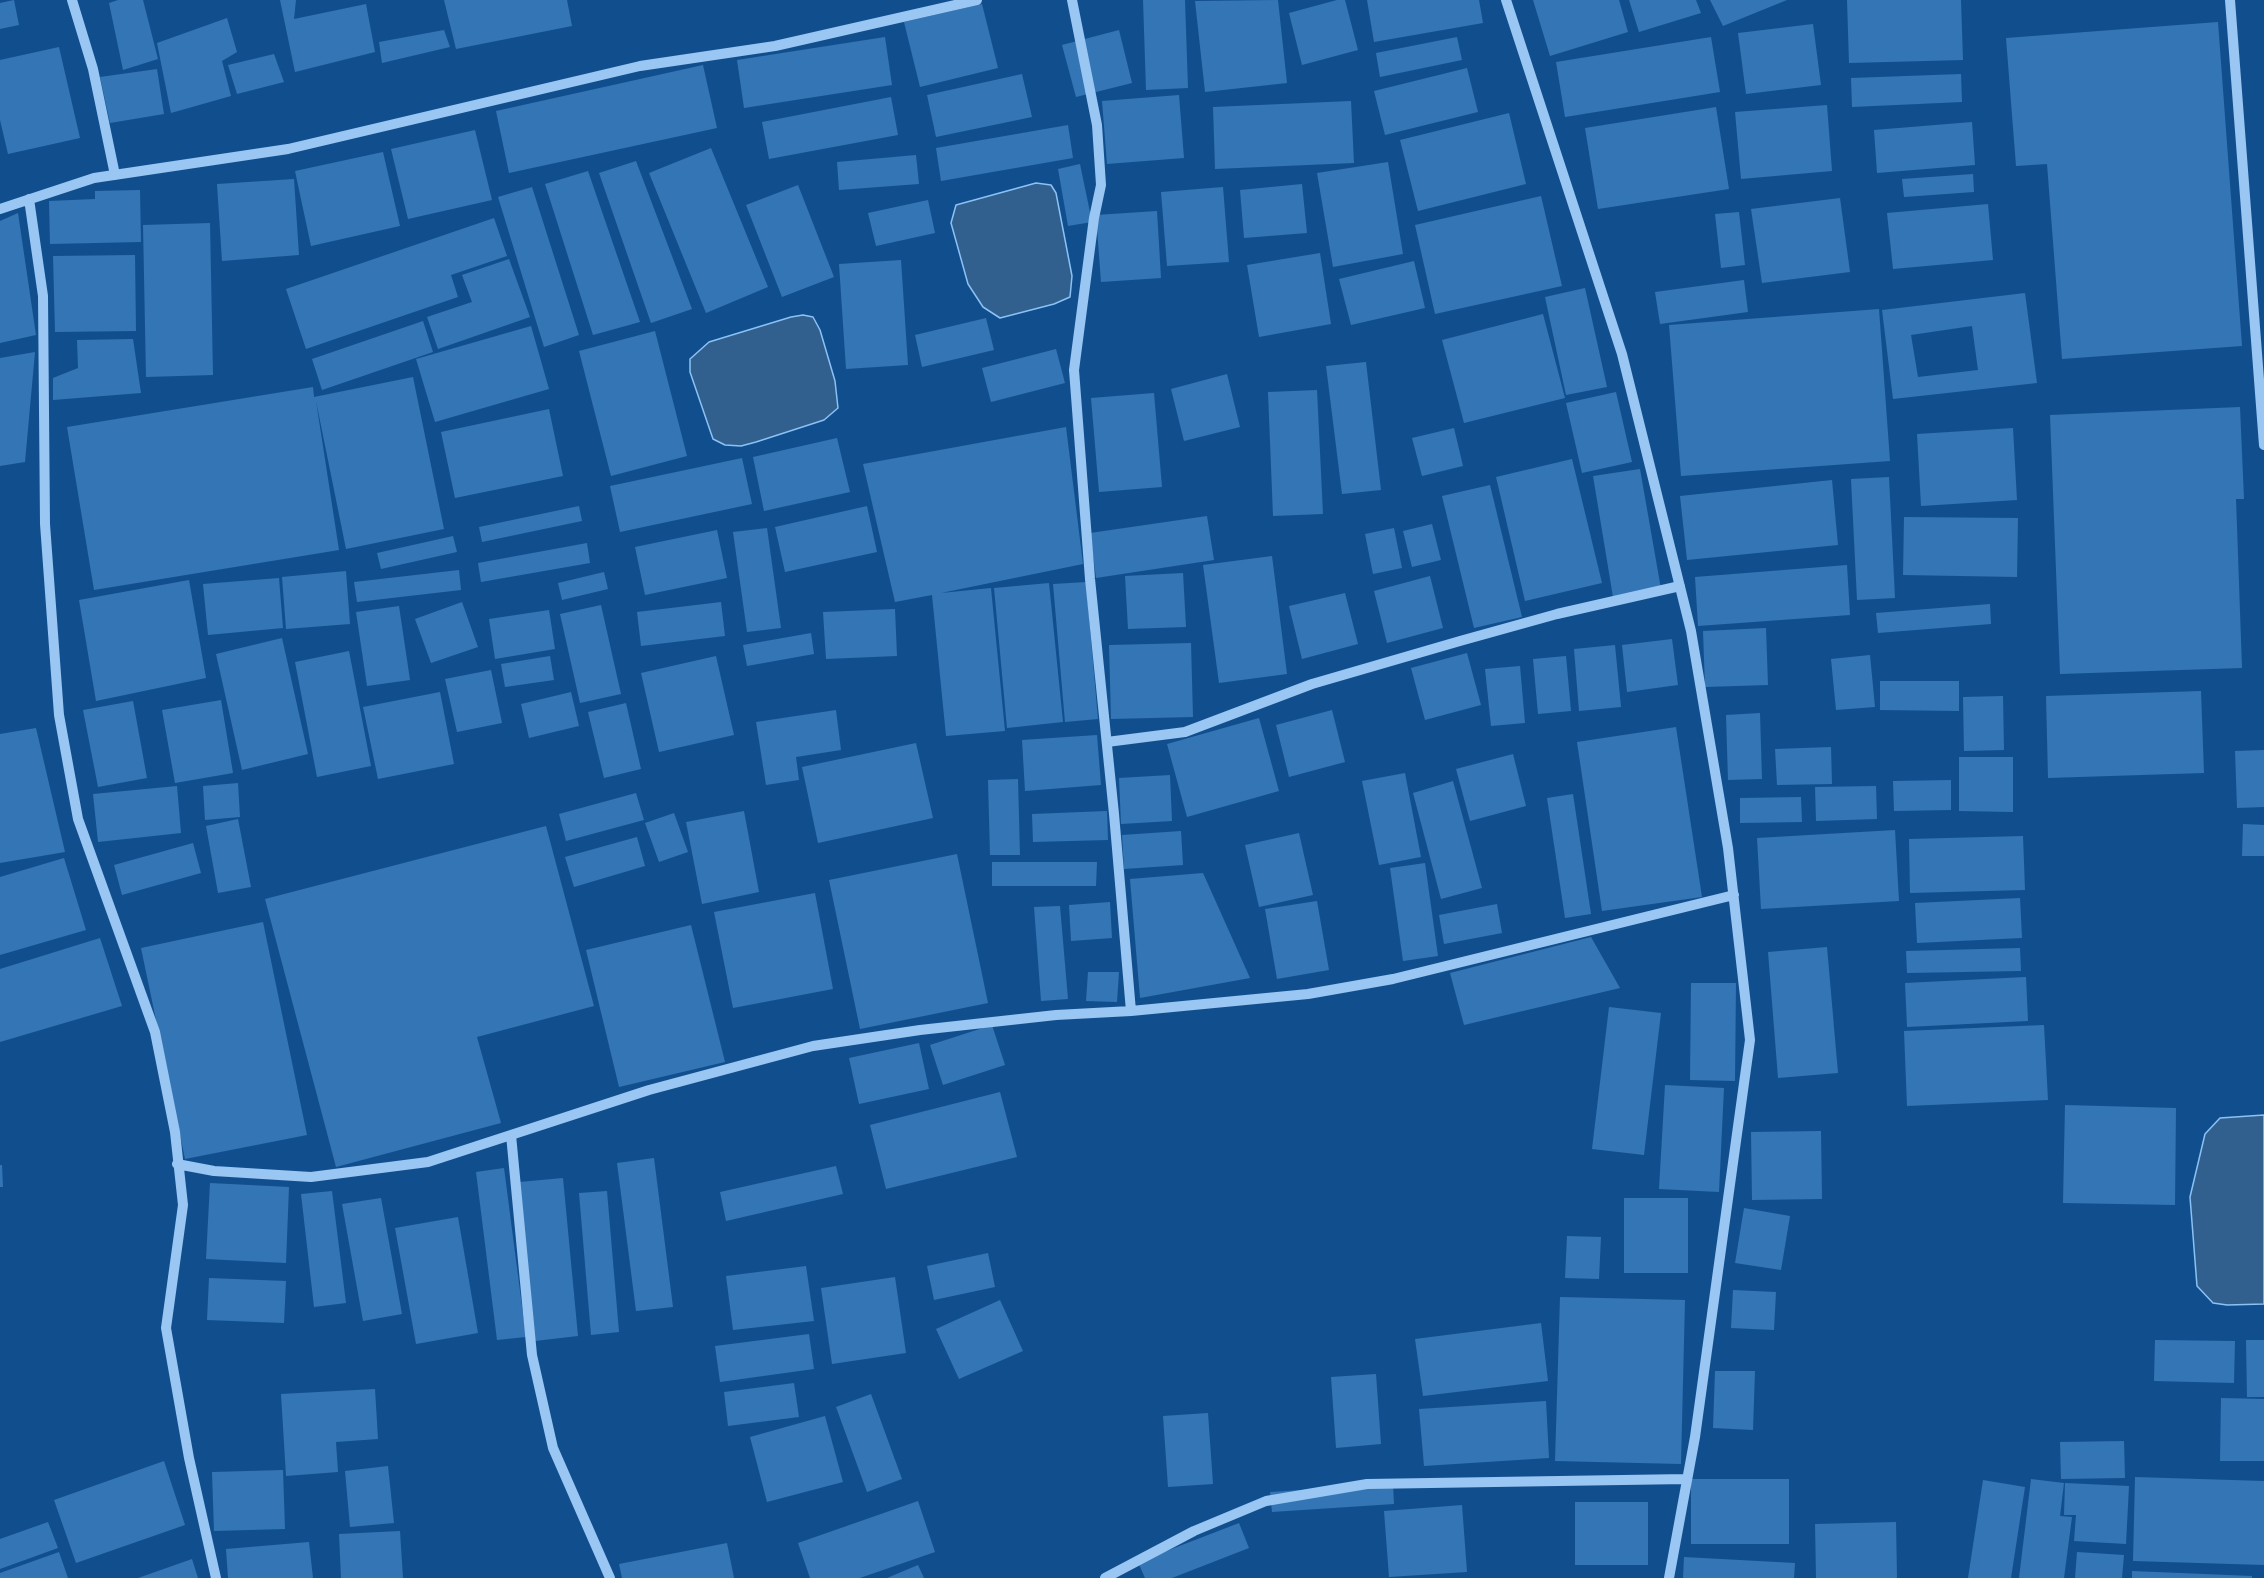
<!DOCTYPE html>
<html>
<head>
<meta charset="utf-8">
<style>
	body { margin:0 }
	canvas { display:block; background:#114e8e }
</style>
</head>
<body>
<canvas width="2264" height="1578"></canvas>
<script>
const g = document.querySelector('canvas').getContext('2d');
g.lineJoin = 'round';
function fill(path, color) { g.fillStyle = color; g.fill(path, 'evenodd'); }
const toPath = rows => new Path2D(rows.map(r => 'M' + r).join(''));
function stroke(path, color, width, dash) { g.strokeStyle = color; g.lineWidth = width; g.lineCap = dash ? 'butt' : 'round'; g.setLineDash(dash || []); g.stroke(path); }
const water = toPath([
	[1036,183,1051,185,1056,193,1072,276,1070,297,1054,304,1000,318,983,307,968,284,951,223,956,205,1036,183],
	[803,315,813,317,820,330,835,381,838,408,824,420,756,442,741,446,725,445,713,439,690,372,690,359,709,342,791,317,803,315],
	[2264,1115,2264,1304,2227,1305,2213,1303,2197,1286,2190,1197,2205,1134,2220,1118,2264,1115]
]);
const building = toPath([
	[14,0,19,25,0,29,0,3],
	[118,0,143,0,158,59,123,70,109,3],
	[280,0,296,0,294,19,366,4,375,52,295,72],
	[444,0,567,0,572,26,456,49],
	[1143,0,1185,0,1188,88,1146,90],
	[1278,0,1287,83,1205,92,1195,1],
	[1337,0,1345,0,1358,50,1302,65,1289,13],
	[1367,0,1479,0,1483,23,1374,42],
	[1533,0,1619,0,1628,32,1550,56],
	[1629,0,1696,0,1701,13,1639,32],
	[1710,0,1787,0,1723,26],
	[1847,0,1961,0,1963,60,1849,63],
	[982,4,998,68,920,87,904,22],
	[227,18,237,52,222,61,231,96,171,113,157,43],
	[2218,22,2242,346,2062,359,2047,164,2016,166,2006,38],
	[1813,24,1821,85,1746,94,1738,33],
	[444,30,450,47,382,63,379,42],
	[1119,30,1132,83,1076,97,1062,45],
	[885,37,892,85,744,108,737,60],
	[1457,37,1462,60,1380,77,1376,53],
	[1711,37,1720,92,1565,117,1556,62],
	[59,47,80,138,8,154,0,120,0,60],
	[274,54,284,82,237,94,228,65],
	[703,65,717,128,509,173,496,111],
	[1467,68,1478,112,1385,135,1374,91],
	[157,69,164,114,110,123,100,77],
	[1022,74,1032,117,936,137,927,95],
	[1961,74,1962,102,1852,107,1851,78],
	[1179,95,1184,158,1107,164,1102,101],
	[891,97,898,135,769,159,762,122],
	[1351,101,1354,163,1215,169,1213,107],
	[1827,105,1832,171,1741,179,1735,112],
	[1716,107,1729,189,1598,209,1585,128],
	[1509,113,1526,184,1418,211,1400,140],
	[1972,122,1975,165,1877,173,1874,130],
	[1068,125,1073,158,941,181,936,148],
	[475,130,492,200,408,219,391,149],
	[711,148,768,287,706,313,649,173],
	[383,152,400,226,311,246,295,171],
	[916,155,919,184,839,190,837,162],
	[636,161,692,309,651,323,599,173],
	[1388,162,1403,254,1333,267,1317,173],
	[1080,164,1092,222,1068,226,1058,169],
	[588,171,640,322,593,335,545,184],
	[1973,174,1974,192,1904,197,1902,179],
	[294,179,299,255,222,261,217,184],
	[1302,184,1307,233,1244,238,1240,190],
	[798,185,834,277,782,297,746,205],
	[532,187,579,335,544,347,498,197],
	[1223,187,1229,262,1167,266,1161,192],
	[140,190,141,242,50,244,49,201,95,199,95,191],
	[1541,196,1562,286,1435,314,1415,225],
	[1840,198,1850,272,1762,283,1751,209],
	[928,200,935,233,876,246,868,213],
	[1988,204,1993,260,1893,269,1887,213],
	[1157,211,1161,278,1101,282,1096,215],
	[1739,212,1745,265,1721,268,1715,214],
	[18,213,36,335,0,343,0,221],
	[494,218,507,256,451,275,458,297,306,349,286,289],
	[210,223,213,375,146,377,143,225],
	[1320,253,1331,324,1259,337,1247,265],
	[135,255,136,331,55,332,53,256],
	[509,259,530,317,438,349,427,317,472,302,462,275],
	[901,260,908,365,846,369,839,264],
	[1414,261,1425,308,1351,325,1339,279],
	[1744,280,1748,312,1660,324,1655,292],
	[1585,288,1607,387,1566,395,1545,297],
	[2025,293,2037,383,1893,399,1882,310],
	[1972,326,1978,370,1918,377,1911,335],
	[1879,309,1890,461,1681,476,1669,325],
	[1543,314,1565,398,1464,423,1442,340],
	[986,318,994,350,922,367,915,335],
	[423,321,433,352,322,390,312,359],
	[531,326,549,389,435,422,416,359],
	[655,331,687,456,611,476,579,351],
	[133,339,141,393,53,400,53,378,78,368,77,340],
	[1056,349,1065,383,991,402,982,368],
	[35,352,25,462,0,466,0,358],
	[1366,362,1381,490,1342,494,1326,366],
	[1227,374,1240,427,1184,441,1171,389],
	[413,377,444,529,346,549,316,401,339,550,94,590,67,427,313,387,314,397],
	[1317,390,1323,514,1273,516,1268,392],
	[1616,392,1632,462,1582,473,1566,403],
	[1154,393,1162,487,1099,492,1091,398],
	[2240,407,2244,499,2236,499,2242,668,2060,674,2050,415],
	[549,409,563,476,455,498,441,432],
	[1066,427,1083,564,941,593,991,588,1005,731,946,736,932,595,895,602,863,464],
	[1454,428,1463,466,1422,476,1412,438],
	[2013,428,2017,500,1921,506,1917,434],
	[837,438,850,492,764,511,753,457],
	[742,458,752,504,620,532,610,486],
	[1572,459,1602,583,1525,601,1496,477],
	[1640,469,1661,589,1613,597,1593,476],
	[1889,477,1895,598,1857,600,1851,479],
	[1832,480,1838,545,1687,560,1680,496],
	[1490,485,1522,617,1474,628,1442,496],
	[579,506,582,521,482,542,479,527],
	[867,506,877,552,785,572,775,527],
	[1207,516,1214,560,1096,578,1090,533],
	[1904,517,2018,518,2017,577,1903,575],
	[1432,524,1441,560,1412,567,1403,531],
	[767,528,781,628,747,632,733,532],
	[1394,528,1402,568,1373,574,1365,534],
	[717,530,727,578,645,595,635,547],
	[453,536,457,552,381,569,377,553],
	[587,543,590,563,481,582,478,563],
	[1272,556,1287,674,1219,683,1203,565],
	[1847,565,1850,615,1698,626,1695,577],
	[459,570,461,590,357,602,354,582],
	[346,571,350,624,286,629,282,577],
	[604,572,608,589,562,600,558,583],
	[1183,573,1186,627,1128,629,1125,576],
	[1430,576,1443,628,1387,643,1374,591],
	[279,578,283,628,208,635,203,584],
	[189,580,206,678,96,701,79,600],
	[1086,582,1098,719,1065,722,1053,584],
	[1049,583,1063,722,1007,728,994,588],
	[1345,593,1358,644,1302,659,1289,606],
	[462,602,478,647,431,663,415,619],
	[721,602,725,636,641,646,637,612],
	[1990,604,1991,624,1878,633,1876,613],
	[601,605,621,694,580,703,560,614],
	[399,606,410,680,367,686,356,612],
	[895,609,897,656,826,659,823,612],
	[549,610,555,649,495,659,489,619],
	[1766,628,1768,685,1705,687,1703,631],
	[811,633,814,654,747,666,743,645],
	[282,638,308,754,242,770,216,654],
	[1672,639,1678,685,1627,692,1622,645],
	[1191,643,1193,717,1111,719,1109,645],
	[1615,645,1621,707,1579,711,1574,649],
	[349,651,371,766,317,777,295,662],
	[1467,653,1481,705,1425,720,1411,668],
	[1870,655,1875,707,1836,710,1831,659],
	[550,656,554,680,505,687,501,664],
	[716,656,734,735,659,752,641,673],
	[1566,656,1571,711,1538,714,1533,659],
	[1520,666,1525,723,1491,726,1485,669],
	[491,670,502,723,457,732,445,679],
	[1880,681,1959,681,1959,711,1880,710],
	[2201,691,2204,773,2048,778,2046,696],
	[440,692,454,764,378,779,363,707],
	[571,692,579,726,529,738,521,704],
	[2003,696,2004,750,1964,751,1963,697],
	[221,700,233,773,175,783,162,710],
	[133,701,147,778,98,787,83,710],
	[626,703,641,769,604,778,588,712],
	[836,710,841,750,796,757,799,780,766,785,756,722],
	[1332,710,1345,762,1289,777,1276,725],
	[1760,713,1762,779,1728,780,1726,715],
	[1259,718,1279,791,1187,817,1167,744],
	[1676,727,1702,897,1602,911,1577,742],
	[36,728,65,852,0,863,0,734],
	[1097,735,1101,785,1025,791,1022,740],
	[916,743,933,818,818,843,802,767],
	[1831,747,1832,784,1777,785,1775,749],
	[2264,750,2264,807,2237,808,2235,751],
	[1513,754,1526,806,1470,821,1456,769],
	[1959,757,2013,757,2013,812,1959,811],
	[1405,773,1421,857,1379,865,1362,781],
	[1170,775,1172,821,1121,824,1119,778],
	[1018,779,1020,855,990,855,988,780],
	[1951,780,1951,810,1894,811,1893,781],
	[1453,781,1482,888,1441,899,1413,793],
	[238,783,240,817,205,820,203,786],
	[177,786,181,833,98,842,93,794],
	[1876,786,1877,819,1816,821,1815,787],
	[636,793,644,820,566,841,559,814],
	[1573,794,1591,914,1565,918,1547,798],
	[1801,797,1802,822,1740,823,1740,798],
	[744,811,759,892,702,904,686,822],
	[1107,811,1108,840,1033,842,1032,814],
	[674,813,688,852,659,862,645,823],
	[238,819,251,887,218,893,206,826],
	[2243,824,2264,825,2264,856,2242,856],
	[546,826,594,1006,477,1037,501,1123,336,1167,265,899],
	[1895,830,1899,901,1761,909,1757,838],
	[1181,831,1183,865,1124,869,1122,835],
	[1299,833,1313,895,1259,907,1245,845],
	[2023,836,2025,890,1910,893,1909,839],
	[637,837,645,866,574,887,565,857],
	[193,843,201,873,122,895,114,865],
	[957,854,988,1003,860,1029,829,880],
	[64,858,86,930,0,955,0,877],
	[992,862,1097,862,1096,886,992,886],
	[1425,863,1438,956,1403,961,1390,868],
	[1203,873,1250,978,1140,998,1130,879],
	[815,893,833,989,733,1008,714,912],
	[2020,898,2022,938,1917,943,1915,903],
	[1317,901,1329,970,1277,979,1265,909],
	[1110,902,1112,938,1071,941,1069,905],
	[1497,904,1502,933,1444,944,1439,915],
	[1060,906,1068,999,1041,1001,1034,907],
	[263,922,307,1135,185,1159,141,948],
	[691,925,725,1062,619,1087,586,950],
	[1591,937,1620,988,1464,1025,1450,973],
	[100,938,122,1006,0,1042,0,969],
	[1827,947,1838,1073,1778,1078,1768,952],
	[2020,948,2021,971,1907,973,1906,951],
	[1088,972,1119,972,1117,1002,1086,1001],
	[2026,977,2028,1021,1907,1027,1905,983],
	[1691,983,1736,983,1735,1081,1690,1080],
	[1609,1007,1661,1013,1644,1155,1592,1149],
	[992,1025,1005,1065,943,1085,930,1045],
	[2044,1025,2048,1100,1907,1106,1904,1031],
	[919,1043,929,1089,859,1104,849,1058],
	[1665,1085,1724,1088,1719,1192,1659,1189],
	[1000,1092,1017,1157,886,1189,870,1125],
	[2065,1105,2176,1108,2175,1205,2063,1203],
	[1821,1131,1822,1199,1752,1200,1751,1132],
	[654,1158,673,1307,636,1311,617,1163],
	[0,1165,2,1165,3,1187,0,1187],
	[836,1166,843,1194,726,1221,720,1192],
	[504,1168,526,1337,497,1340,476,1172],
	[563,1178,578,1336,535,1341,519,1182],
	[210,1183,289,1187,286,1263,206,1259],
	[332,1191,346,1303,314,1307,301,1194],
	[607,1191,619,1332,591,1335,579,1193],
	[381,1198,402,1314,363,1321,342,1204],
	[1624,1198,1688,1198,1688,1273,1624,1273],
	[1744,1208,1790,1216,1781,1270,1735,1263],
	[458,1217,478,1333,416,1344,395,1228],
	[1567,1236,1601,1237,1599,1279,1565,1278],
	[988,1253,995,1287,934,1300,927,1266],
	[806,1266,814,1321,733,1330,726,1276],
	[895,1277,906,1353,832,1364,821,1288],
	[209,1278,286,1281,284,1323,207,1320],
	[1733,1290,1776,1292,1774,1330,1731,1328],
	[1560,1297,1685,1300,1681,1464,1555,1461],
	[1000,1300,1023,1351,959,1379,936,1329],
	[1541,1323,1548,1381,1423,1396,1415,1339],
	[809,1334,814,1369,720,1382,715,1346],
	[2155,1340,2235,1341,2234,1383,2154,1381],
	[2246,1340,2264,1340,2264,1397,2247,1397],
	[1715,1371,1755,1371,1753,1430,1713,1428],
	[1376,1374,1381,1444,1336,1448,1331,1377],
	[794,1383,799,1417,728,1426,724,1392],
	[375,1389,378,1439,336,1442,338,1472,286,1476,281,1394],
	[871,1394,902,1479,867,1492,836,1407],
	[2221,1398,2264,1399,2264,1461,2220,1461],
	[1546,1401,1549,1458,1424,1466,1419,1409],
	[1208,1413,1213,1484,1168,1487,1163,1416],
	[825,1416,843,1482,767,1502,750,1437],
	[2124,1441,2125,1478,2061,1479,2060,1442],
	[164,1461,185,1525,76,1563,54,1500],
	[388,1466,394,1523,350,1527,345,1471],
	[283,1470,285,1529,214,1531,212,1472],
	[2135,1477,2264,1481,2264,1565,2133,1561],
	[1691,1479,1789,1479,1789,1544,1691,1544],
	[2031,1479,2064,1483,2060,1516,2072,1517,2064,1578,2019,1578],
	[1983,1480,2025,1487,2011,1578,1968,1578],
	[2065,1483,2129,1486,2126,1544,2074,1541,2076,1515,2064,1515],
	[1393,1484,1394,1504,1272,1512,1270,1492],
	[918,1501,935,1552,860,1578,810,1578,798,1543],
	[1575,1502,1648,1502,1648,1565,1575,1565],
	[1462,1505,1467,1572,1389,1577,1384,1511],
	[48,1522,58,1548,0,1569,0,1539],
	[1896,1522,1897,1578,1816,1578,1815,1524],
	[1239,1523,1249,1548,1172,1578,1145,1578,1138,1562],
	[400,1531,403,1578,341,1578,339,1534],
	[309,1542,313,1578,228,1578,226,1549],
	[727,1543,734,1578,622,1578,619,1564],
	[59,1552,68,1578,0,1578,0,1573],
	[2077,1552,2124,1555,2122,1578,2075,1578],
	[1684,1557,1795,1563,1794,1578,1683,1578],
	[192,1559,198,1578,138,1578],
	[918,1565,924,1578,887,1578],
	[2132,1571,2252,1576,2252,1578,2132,1578]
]);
const minor = toPath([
	[72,0,93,69,115,175],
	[1072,0,1097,125,1101,185,1094,218,1074,370,1090,579,1114,814,1131,1011],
	[1506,0,1622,354,1691,631,1728,848,1750,1040,1695,1437,1669,1578],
	[2230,0,2264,445],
	[29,199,43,296,45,524,59,715,78,819,155,1032,175,1132,183,1205,166,1328,189,1458,216,1578],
	[0,209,94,178,288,149,640,66,775,46,977,0],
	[1107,742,1185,732,1312,684,1460,641,1557,614,1680,586],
	[511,1135,532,1355,553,1448,610,1578],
	[177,1164,214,1171,311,1177,428,1162,649,1090,813,1046,920,1030,1056,1015,1131,1011,1308,994,1393,979,1734,895],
	[1105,1578,1194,1531,1266,1501,1367,1484,1687,1479]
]);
fill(water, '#32608e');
stroke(water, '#8bc2f6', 1.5);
fill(building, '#3475b5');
stroke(minor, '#99c6f2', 10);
</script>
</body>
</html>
